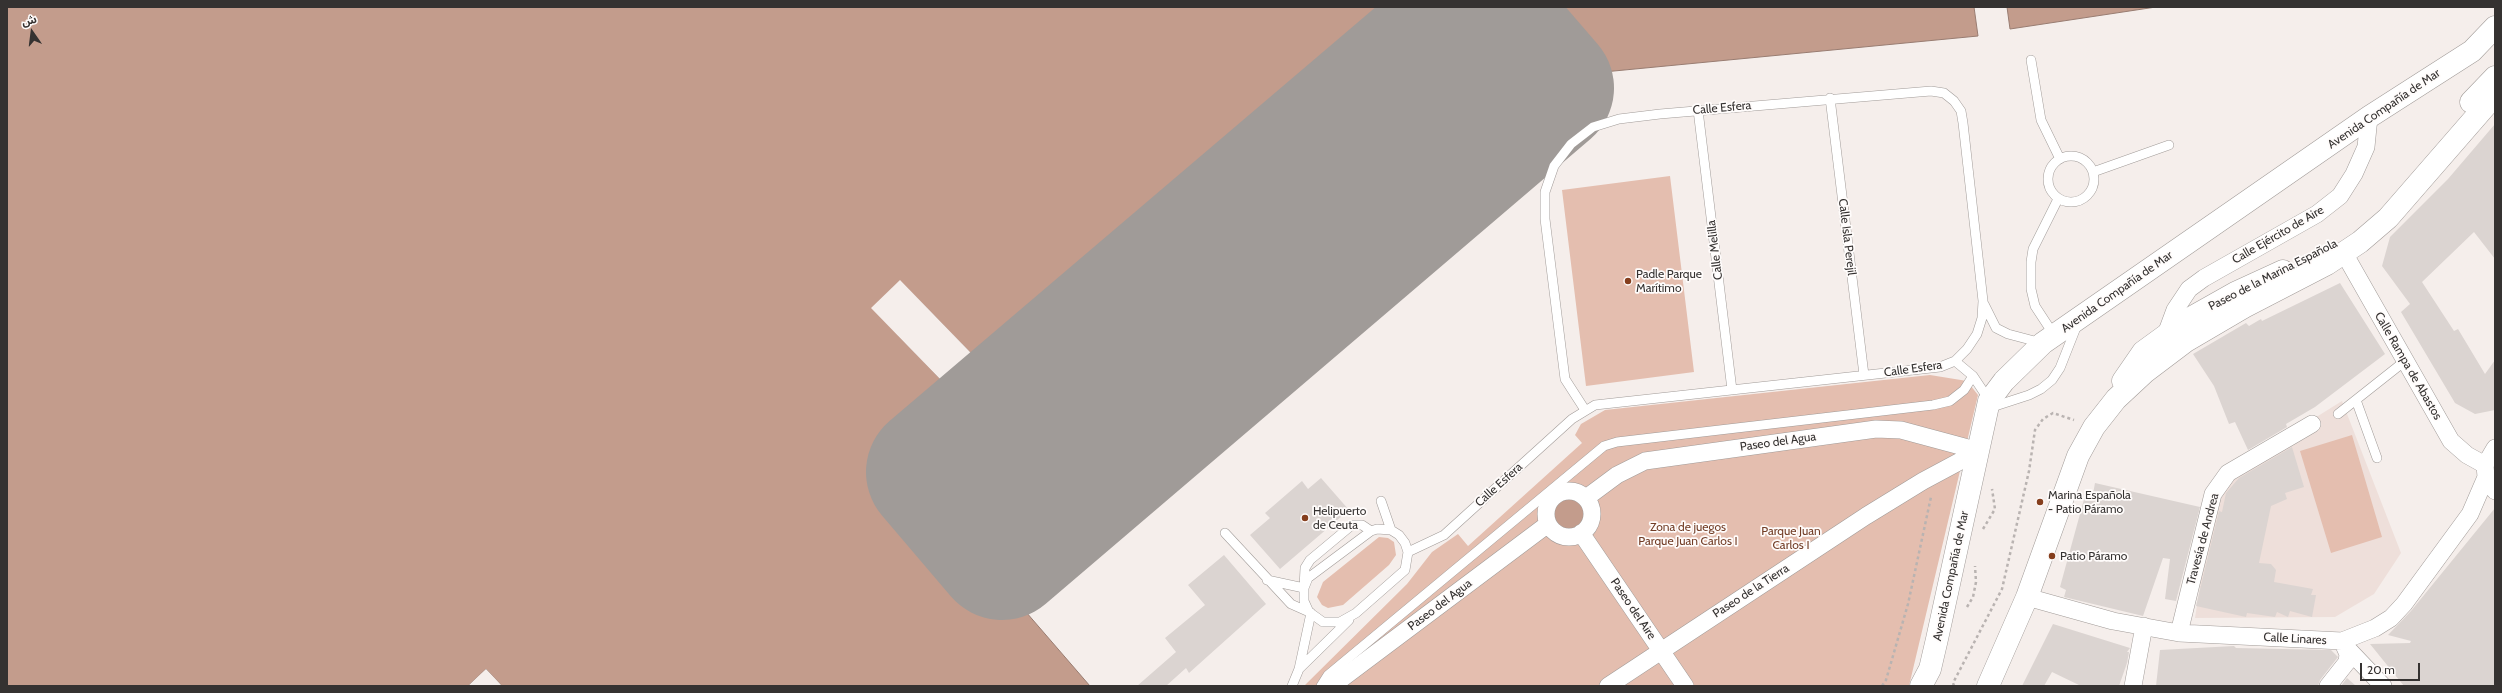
<!DOCTYPE html>
<html>
<head>
<meta charset="utf-8">
<style>
	body { margin:0 }
	#map { position:relative; width:2502px; height:693px; overflow:hidden; background:#f5eeeb; font-family:Cabin,"Noto Sans Arabic",sans-serif }
	canvas { display:block }
	.frame { position:absolute; inset:0; border:8px solid #353231; pointer-events:none }
	.north { position:absolute; left:12px; top:12px; width:40px; height:40px; -webkit-text-stroke:3px #fffcfb; paint-order:stroke; rotate:346deg; font-size:11px; font-weight:700; line-height:16px; text-align:center; color:#353231 }
	.north::after { content:''; display:block; margin:auto; width:14px; height:18px; background:#353231; clip-path:polygon(50% 0,100% 100%,50% 72%,0 100%) }
	.scale { position:absolute; left:2360px; top:663px; width:60px; height:18px; box-sizing:border-box; border:2px solid #353231; border-top:0; padding-left:5px; font-size:12px; line-height:14px; white-space:nowrap; color:#353231; -webkit-text-stroke:3px #fffcfb; paint-order:stroke }
</style>
</head>
<body>
<div id="map">
<canvas width="2502" height="693"></canvas>
<div class="frame"></div>
<div class="north">ش</div>
<div class="scale">20 m</div>
</div>
<script>
const g = document.querySelector('canvas').getContext('2d');
g.lineJoin = 'round';
function fill(path, color) { g.fillStyle = color; g.fill(path, 'evenodd'); }
const toPath = rows => new Path2D(rows.map(r => 'M' + r).join(''));
function stroke(path, color, width, dash) { g.strokeStyle = color; g.lineWidth = width; g.lineCap = dash ? 'butt' : 'round'; g.setLineDash(dash || []); g.stroke(path); }
function drawText(font, color, halo, rows, align = 'center') {
  g.font = font + ' Cabin,sans-serif'; g.lineWidth = 3.5; g.setLineDash([]); g.textBaseline = 'middle'; g.strokeStyle = halo; g.fillStyle = color; for (const [text, x, y, turn = 0] of rows) {
    g.save(); g.translate(x, y); g.rotate((+turn || 0) * Math.PI / 180); g.textAlign = isNaN(turn) ? turn : align; if (halo) g.strokeText(text, 0, 0); g.fillText(text, 0, 0); g.restore();
  }
}
const built = toPath([
	[2342,401,2401,553,2374,594,2335,617,2195,618,2214,498,2241,464]
]);
const green = toPath([
	[1670,176,1694,372,1586,386,1562,190],
	[1930,375,1967,381,1978,395,1909,686,1304,686,1407,584,1432,552,1458,534,1468,546,1582,443,1575,435,1581,424,1605,410],
	[2352,435,2382,537,2331,553,2300,451],
	[1379,537,1388,538,1394,542,1396,555,1389,565,1343,605,1328,608,1322,605,1317,597,1323,582]
]);
const water = toPath([
	[7,7,1455,7,1005,388,900,281,872,308,976,416,910,472,911,479,1090,686,502,686,486,669,468,686,7,686,7,7],
	[1502,7,1974,7,1978,36,1562,76,1502,7],
	[2007,7,2156,7,2010,29,2007,7],
	'1550 513a18 18 0 1 1 36 0a18 18 0 1 1-36 0Z'
]);
const pier = toPath([
	[900,280,1005,388,1004,390,900,283,874,308,977,415,976,416,871,308],
	[486,669,502,686,500,686,486,672,471,686,468,686]
]);
const runway = toPath([
	[1478,8,1547,88,1002,553,933,472,1478,8]
]);
const building = toPath([
	[2495,124,2495,259,2474,232,2422,282,2454,331,2458,329,2485,374,2495,360,2495,410,2475,414,2455,403,2401,312,2410,304,2382,266,2390,237,2448,179],
	[2340,283,2385,354,2315,407,2286,424,2287,427,2248,450,2235,422,2229,424,2214,386,2193,354,2246,323,2249,326,2261,319,2262,321],
	[2292,447,2304,487,2285,493,2287,499,2271,506,2259,563,2271,564,2276,570,2274,582,2313,589,2311,595,2316,595,2312,617,2290,611,2288,617,2277,612,2275,617,2247,613,2246,617,2196,606,2219,511,2222,512,2226,493,2239,478],
	[1321,478,1349,510,1280,569,1250,535,1270,518,1265,513,1302,481,1308,489],
	[2095,483,2200,507,2176,601,2165,599,2170,559,2163,558,2143,616,2064,597,2066,590,2060,587,2086,492,2093,494],
	[2495,508,2495,686,2404,686,2370,644,2410,643,2411,641,2388,635,2411,611],
	[1224,555,1266,604,1189,673,1186,668,1166,686,1137,686,1176,652,1165,638,1205,605,1188,585],
	[2053,624,2130,648,2127,652,2129,652,2127,663,2119,686,2081,686,2052,672,2044,686,2022,686],
	[2234,646,2236,648,2331,650,2338,657,2320,680,2318,686,2156,686,2160,650],
	[2347,678,2356,686,2341,686]
]);
const path = toPath([
	[1983,529,1995,509,1992,489],
	[1967,607,1973,597,1976,582,1975,566],
	[1882,686,1886,680,1908,604,1931,497],
	[1954,686,1953,683,2002,589,2029,471,2035,430,2043,419,2053,413,2074,420]
]);
const lane = toPath([
	[2031,60,2041,120,2060,159],
	[1830,98,1864,375],
	[1698,110,1732,390],
	'2048 179a23 23 0 1 1 46 0a23 23 0 1 1-46 0Z',
	[2093,172,2169,145],
	[1984,304,1996,328,2008,334,2042,343],
	[2054,335,2035,306,2031,289,2031,262,2033,249,2058,199],
	[1955,361,1973,376,1989,400],
	[2356,400,2377,458],
	[1989,408,2029,395,2041,389,2052,380,2060,368,2077,325],
	[2338,414,2405,361],
	[1381,501,1391,530],
	[1377,529,1391,530,1399,535,1405,543,1408,552,1405,570,1356,613,1340,622,1323,622,1309,612,1304,601,1304,588,1308,578,1371,531,1377,529],
	[1225,533,1291,604,1309,612],
	[1408,552,1444,535,1572,419,1595,405,1940,367,1955,361,1967,349,1977,334,1982,318,1983,301,1963,123,1961,111,1954,101,1944,93,1931,91,1660,114,1619,119,1593,127,1571,144,1554,166,1545,192,1545,219,1565,379,1585,410],
	[1267,580,1304,588,1305,568,1310,560,1352,525,1362,525,1371,531],
	[1299,669,1311,613],
	[1292,686,1299,669,1349,620],
	[1321,686,1328,675,1604,446,1617,442,1933,405,1950,401,1964,390,1973,376]
]);
const street = toPath([
	[2344,253,2451,441,2467,455,2485,465],
	[2165,337,2175,310,2189,289,2204,278,2317,214,2340,196,2354,174,2366,147,2369,117],
	[2495,448,2485,465,2486,477,2495,491],
	'1546 514a23 23 0 1 1 46 0a23 23 0 1 1-46 0Z',
	[1586,498,1617,475,1645,461,1876,429,1901,430,1979,451],
	[1581,533,1685,686],
	[2027,597,2113,621,2179,633,2342,641,2375,628,2391,618,2404,604,2470,514,2486,477],
	[2179,633,2213,494,2228,473,2312,424],
	[2346,647,2383,686],
	[1332,686,1548,524],
	[1608,686,1866,516,1923,481,1979,451],
	[2133,686,2144,626],
	[2328,686,2347,662,2348,654,2343,643]
]);
const secondary = toPath([
	[2471,102,2495,77],
	[2123,381,2143,352,2187,320,2235,293,2283,271],
	[1921,686,1930,669,1937,639,1989,401,2004,381,2043,343,2369,117,2472,51,2495,27],
	[1988,686,2027,597,2078,456,2094,427,2116,399,2145,372,2186,341,2244,307,2327,264,2360,242,2388,218,2495,95]
]);
const markers = [
	[1628,281,4,"#853e1d"],
	[2040,502,4,"#853e1d"],
	[1305,518,4,"#853e1d"],
	[2052,556,4,"#853e1d"]
];
const streetNames = [
	["Calle Esfera",1722,108,-5],
	["Avenida Compañía de Mar",2384,109,-34],
	["Calle Ejército de Aire",2278,235,-30],
	["Calle Isla Perejil",1847,237,83],
	["Calle Melilla",1715,250,-97],
	["Paseo de la Marina Española",2273,275,-27],
	["Avenida Compañía de Mar",2117,292,-35],
	["Calle Rampa de Abastos",2408,366,60],
	["Calle Esfera",1913,369,-8],
	["Paseo del Agua",1778,442,-8],
	["Calle Esfera",1499,485,-42],
	["Travesía de Andrea",2203,539,-75],
	["Avenida Compañía de Mar",1951,576,-78],
	["Paseo de la Tierra",1751,591,-33],
	["Paseo del Agua",1440,605,-37],
	["Paseo del Aire",1633,609,56],
	["Calle Linares",2295,639,3]
];
const poiNames = [
	["Padle Parque",1636,274],
	["Marítimo",1636,288],
	["Marina Española",2048,495],
	["- Patio Páramo",2048,509],
	["Helipuerto",1313,511],
	["de Ceuta",1313,525],
	["Patio Páramo",2060,556]
];
const parkNames = [
	["Zona de juegos",1688,527],
	["Parque Juan Carlos I",1688,541],
	["Parque Juan",1791,531],
	["Carlos I",1791,545]
];
fill(built, '#eedfda');
fill(green, '#e4beaf');
fill(water, '#c39c8c');
stroke(water, '#987c71', 1);
fill(pier, '#f5eeeb');
stroke(runway, '#a09b98', 134);
fill(building, '#dbd4d1');
stroke(lane, '#a19b98', 10);
stroke(street, '#a19b98', 18);
stroke(secondary, '#a19b98', 23);
stroke(path, '#b9b3b1', 2.5, [3, 3]);
stroke(lane, '#fff', 9);
stroke(street, '#fff', 17);
stroke(secondary, '#fff', 22);
for (const [x, y, r, color] of markers) { const dot = new Path2D(); dot.arc(x, y, r, 0, 2 * Math.PI); g.fillStyle = color; g.fill(dot); stroke(dot, '#fffcfb', 1.5); }
drawText('12px', '#353231', '#fffcfb', streetNames);
drawText('12px', '#353231', '#fffcfb', poiNames, 'left');
drawText('12px', '#723d26', '#fffcfb', parkNames);
</script>
</body>
</html>
